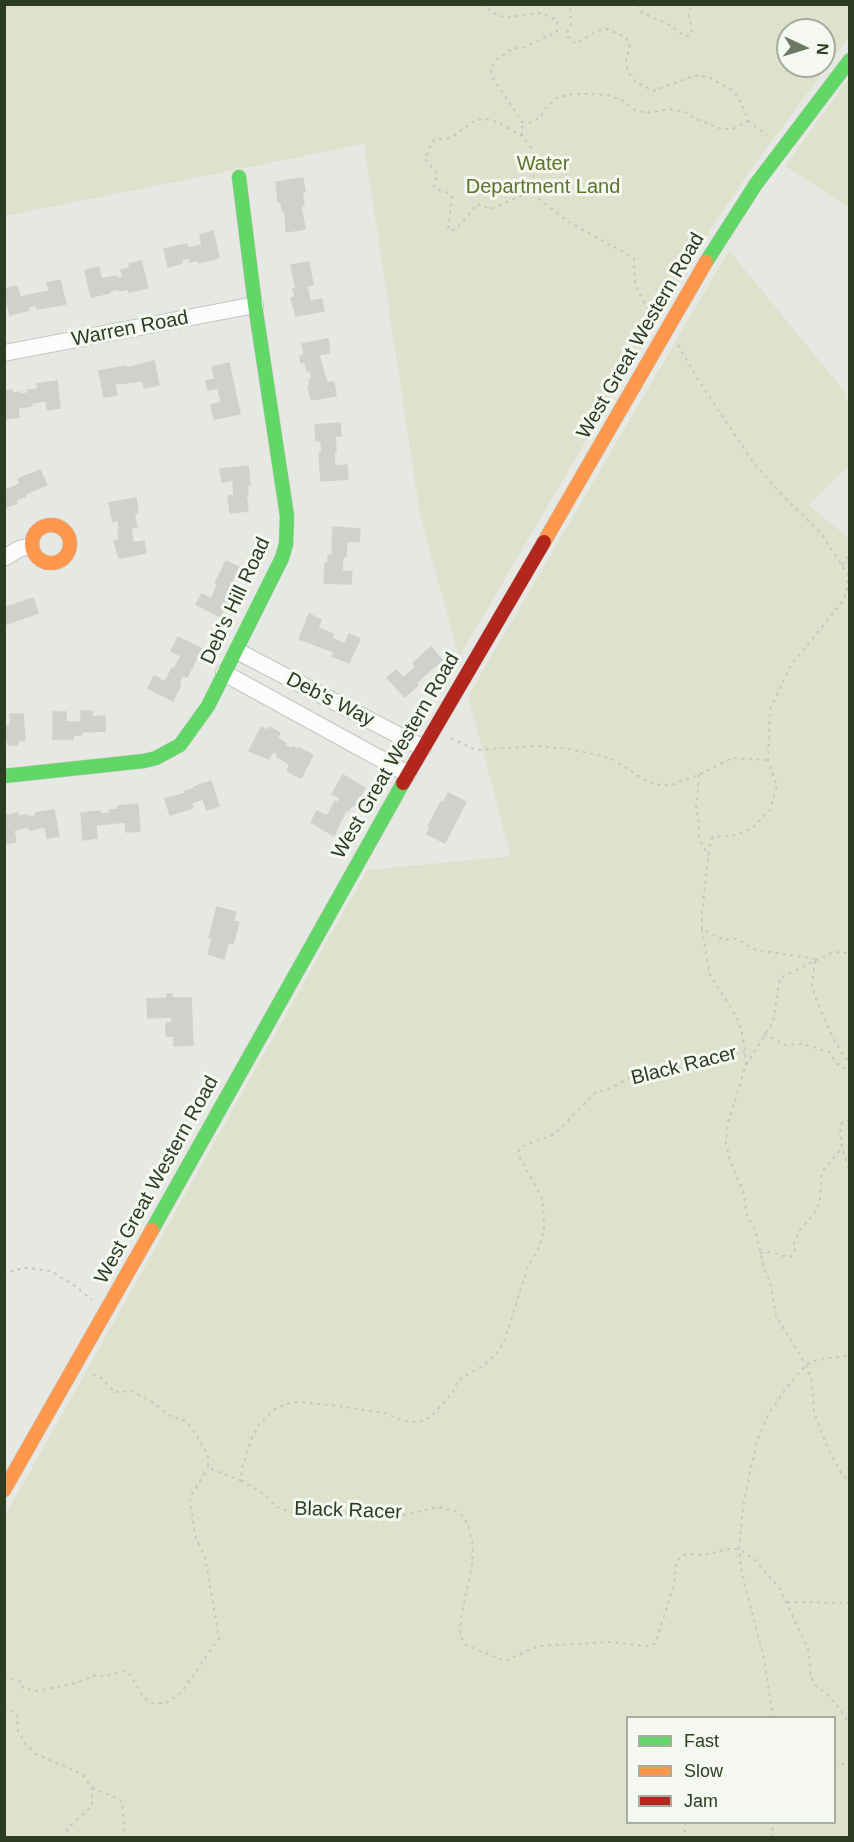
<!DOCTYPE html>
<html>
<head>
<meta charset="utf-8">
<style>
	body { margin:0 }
	#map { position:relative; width:854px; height:1842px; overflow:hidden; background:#e6e9e3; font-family:Arial,sans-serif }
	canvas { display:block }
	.frame { position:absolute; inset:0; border:6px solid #2c3c21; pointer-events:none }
	.legend { position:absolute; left:626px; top:1716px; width:210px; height:108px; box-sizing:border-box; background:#f5f8f1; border:2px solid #a5ad9e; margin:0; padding:8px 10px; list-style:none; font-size:18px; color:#2c3c21 }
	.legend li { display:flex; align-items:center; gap:12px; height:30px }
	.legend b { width:30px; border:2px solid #a5ad9e }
	.north { position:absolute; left:776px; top:18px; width:60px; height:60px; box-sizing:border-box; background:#f5f8f1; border:2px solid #a5ad9e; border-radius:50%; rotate:94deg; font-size:16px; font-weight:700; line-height:24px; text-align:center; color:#2c3c21 }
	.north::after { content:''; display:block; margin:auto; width:21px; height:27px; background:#6d7965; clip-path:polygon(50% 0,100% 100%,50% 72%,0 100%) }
</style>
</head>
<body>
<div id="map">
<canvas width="854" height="1842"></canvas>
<div class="frame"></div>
<ul class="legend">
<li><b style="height:8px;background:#63d668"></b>Fast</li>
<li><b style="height:8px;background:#ff974d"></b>Slow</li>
<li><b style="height:8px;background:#b3261e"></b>Jam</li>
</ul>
<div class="north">N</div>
</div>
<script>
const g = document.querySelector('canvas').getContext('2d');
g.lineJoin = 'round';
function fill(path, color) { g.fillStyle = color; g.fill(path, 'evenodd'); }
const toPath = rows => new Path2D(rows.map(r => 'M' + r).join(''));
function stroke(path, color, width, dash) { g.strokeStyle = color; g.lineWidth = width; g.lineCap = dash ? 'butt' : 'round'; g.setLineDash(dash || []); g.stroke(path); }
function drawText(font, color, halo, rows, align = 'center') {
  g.font = font + ' Arial,sans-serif'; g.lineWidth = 6; g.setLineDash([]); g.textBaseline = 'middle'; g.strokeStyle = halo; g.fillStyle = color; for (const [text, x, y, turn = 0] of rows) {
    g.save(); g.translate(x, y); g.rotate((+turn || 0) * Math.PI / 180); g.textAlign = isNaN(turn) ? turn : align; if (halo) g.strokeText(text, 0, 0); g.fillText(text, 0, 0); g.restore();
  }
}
const green = toPath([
	[5,5,849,5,849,37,752,168,705,238,459,657,420,515,364,144,5,216],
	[788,30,824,30,824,66,788,66],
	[849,78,849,208,785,166],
	[729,250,845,392,849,408,849,466,809,505,850,539,849,1837,5,1838,5,1516,367,870,511,856,468,696],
	[628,1718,834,1718,834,1822,628,1822]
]);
const building = toPath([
	[303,178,305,192,302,192,304,206,301,206,305,229,286,232,285,211,282,211,281,201,278,202,276,182,303,178],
	[213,231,219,258,199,263,199,260,190,262,189,258,181,260,182,263,168,267,164,249,187,244,188,248,202,245,200,235,213,231],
	[141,261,148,288,129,292,128,289,119,291,118,289,109,291,110,293,91,297,85,270,99,267,101,279,116,276,116,279,123,277,121,270,130,268,129,264,141,261],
	[309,262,313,285,307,286,310,301,322,299,324,311,296,316,291,298,295,297,293,289,296,288,291,265,309,262],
	[60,280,66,304,37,309,36,305,28,307,29,310,10,315,4,289,17,286,20,297,49,291,47,283,60,280],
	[328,339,330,353,319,355,327,383,334,382,336,396,311,400,308,386,310,385,309,380,312,379,310,371,307,371,305,362,301,363,300,356,304,355,302,344,328,339],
	[154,361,159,385,144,388,143,381,115,384,117,395,104,397,99,371,126,366,126,368,154,361],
	[229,363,240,414,214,419,211,405,221,402,218,388,208,390,206,381,215,379,212,367,229,363],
	[57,381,60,408,47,410,46,401,31,403,32,406,18,408,19,417,4,419,4,391,12,390,13,393,20,392,21,394,28,393,28,390,38,389,37,384,57,381],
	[340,423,341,436,335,436,336,452,334,452,335,466,347,465,348,479,321,481,319,453,322,453,321,441,316,441,315,425,340,423],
	[248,466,250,485,247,485,248,494,246,494,248,511,230,513,228,496,234,495,233,480,222,482,220,469,248,466],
	[40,470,47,485,25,494,26,496,16,500,17,503,4,508,4,485,6,490,20,484,18,479,40,470],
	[136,498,138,513,134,513,137,527,131,528,133,543,144,541,146,553,119,558,114,541,119,540,118,530,120,530,118,520,113,522,109,503,136,498],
	[333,527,360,529,359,542,347,541,346,557,343,557,342,571,352,572,351,584,324,583,325,563,328,563,328,555,332,555,333,527],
	[226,561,239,567,232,581,234,582,228,594,231,595,220,617,196,604,202,594,211,599,218,584,215,583,226,561],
	[33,598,38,613,4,625,4,608,33,598],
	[309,614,321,620,318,628,333,634,332,638,345,644,349,634,360,639,349,663,332,656,334,652,299,639,309,614],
	[178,637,202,649,187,677,183,675,179,683,181,684,173,701,148,688,154,676,165,682,172,668,174,669,181,656,171,651,178,637],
	[431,647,442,660,416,683,418,685,405,697,387,678,396,670,403,678,416,667,413,663,431,647],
	[81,711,92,711,92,717,105,716,105,731,82,732,82,735,73,735,73,739,53,739,53,712,66,712,66,722,81,722,81,711],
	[10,714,23,714,25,740,18,741,18,745,8,745,7,738,4,739,4,726,10,726,10,714],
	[261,727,268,731,269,727,280,733,277,738,286,743,284,745,292,749,293,747,298,750,299,748,313,755,301,778,287,771,290,764,277,757,278,754,273,752,269,759,249,751,261,727],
	[343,775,365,788,354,806,352,805,348,811,346,810,334,836,311,822,317,811,327,816,335,801,337,803,340,798,332,794,343,775],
	[211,781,219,806,207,810,203,799,191,803,193,808,170,815,165,799,186,793,185,791,195,788,194,787,211,781],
	[448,793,466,802,445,843,427,834,430,828,428,826,441,802,443,803,448,793],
	[138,804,140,831,126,832,125,822,96,825,97,838,83,840,81,813,100,811,100,814,110,813,109,810,119,809,118,806,138,804],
	[54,810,59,836,47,838,45,827,30,830,29,827,14,830,16,842,4,844,4,816,18,813,18,816,27,815,28,817,36,816,35,813,54,810],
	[217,907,236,912,233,921,239,922,233,944,228,943,224,959,208,954,212,939,209,938,217,907],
	[167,994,172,994,172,998,191,998,193,1045,174,1046,174,1036,166,1036,166,1023,172,1023,172,1017,148,1018,147,999,167,998,167,994]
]);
const path = toPath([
	[482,4,498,16,509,17,541,13,557,20,557,32,525,47,512,49,496,60,491,68,491,75,522,122,529,123,540,118,545,109,556,98,573,94,589,94,607,95,622,100,635,110,646,113,669,109,685,112,696,119,722,129,733,129,748,121,743,107,734,91,710,78,698,75,688,78,653,91,635,81,628,72,626,61,630,44,625,37,607,29,597,31,576,44,566,35,571,25,570,4],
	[638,4,642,13,670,25,680,33,687,36,692,33,689,14,691,4],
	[748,121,767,135],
	[522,136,522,122],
	[530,192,535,169,533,150,522,136,499,123,487,119,476,120,450,138,434,140,430,147,425,159,437,173,434,188,450,194,452,198,448,229,454,230,461,224,477,204,491,209,530,192,569,222,634,258,635,285,648,309,652,313],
	[678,345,697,378,753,462,782,495,821,533,848,575,847,590,843,601,791,665,770,709,768,760,777,786,770,810,751,829,732,836,713,837,710,842,702,912,702,929,724,940,737,939,756,950,816,959],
	[842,565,850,554],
	[451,738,476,750,536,746,569,749,598,755,612,759,648,782,660,785,671,785,699,775,732,758,768,760],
	[699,775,696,810,699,823,699,838,708,856],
	[702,929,709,973,737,1018,742,1033,745,1051,746,1065,728,1123,726,1143,730,1161,743,1191,747,1215,756,1232,764,1268,770,1282,776,1316,806,1365,812,1382,814,1412,826,1444,840,1471,850,1484],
	[815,961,812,986,817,1002,833,1038,845,1058,850,1062],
	[764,1034,785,1045,804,1044,829,1052,837,1064,850,1071],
	[745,1051,726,1055,705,1057,659,1076,634,1075,609,1089,596,1092,555,1134,523,1146,519,1150,520,1158,543,1200,544,1229,539,1248,528,1266,505,1339,499,1351,483,1366,458,1380,453,1392,431,1417,422,1421,410,1422,398,1419,385,1413,331,1405,298,1402,286,1404,274,1410,259,1424,252,1438,241,1471,242,1481,264,1494,277,1507,296,1514,401,1516,437,1507,455,1511,464,1517,469,1528,473,1547,472,1565,462,1612,460,1630,462,1639,466,1645,475,1649,505,1661,538,1646,612,1642,646,1646,655,1644,674,1585,676,1563,680,1557,687,1554,705,1555,728,1549,739,1549,754,1559,780,1589,808,1649,811,1677,814,1684,828,1695,842,1712,849,1724,850,1731],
	[746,1065,773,1022,780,978,833,952,850,953],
	[850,1120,842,1123,840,1128,842,1148,850,1172],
	[760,1253,770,1252,787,1257,792,1256,795,1250,794,1243,800,1230,816,1211,820,1199,822,1172,842,1148],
	[4,1276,14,1270,28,1268,51,1271,75,1286,92,1300],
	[93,1374,103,1379,114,1392,132,1391,154,1403,168,1415,186,1421,195,1433,208,1455,208,1468,242,1481],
	[787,1602,850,1603],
	[4,1676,22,1682,23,1688,37,1691,76,1683,96,1675,105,1676,123,1671,129,1673,144,1698,152,1703,166,1703,181,1693,219,1638,205,1557,195,1536,190,1497,208,1468],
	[4,1706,17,1715,18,1731,25,1743,36,1754,82,1774,92,1788,92,1806,69,1827,62,1838],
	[773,1718,764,1658,742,1574,739,1549,743,1508,749,1477,757,1441,768,1415,787,1387,806,1365,819,1359,850,1356],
	[834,1766,850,1762],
	[92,1788,119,1799,122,1802,125,1838],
	[685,1822,685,1838],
	[772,1838,773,1822]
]);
const street = toPath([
	[4,353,255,305],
	[4,558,19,549,31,546],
	[237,651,423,748],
	[224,673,408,774]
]);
const fast = toPath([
	[706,262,756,184,850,60],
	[4,776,144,761,156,758,180,745,208,706,282,558,286,544,287,516,255,305,239,177],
	[152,1230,403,783]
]);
const slow = toPath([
	'32 544a19 19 0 1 1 38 0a19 19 0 1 1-38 0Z',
	[544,542,706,262],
	[4,1490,152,1230]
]);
const jam = toPath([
	[403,783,544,542]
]);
const parkNames = [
	["Water",543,164],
	["Department Land",543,187]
];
const streetNames = [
	["Warren Road",130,329,-11],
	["West Great Western Road",641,336,-60],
	["Deb's Hill Road",236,601,-65],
	["Deb's Way",330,700,27],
	["West Great Western Road",396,756,-60],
	["Black Racer",684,1066,-14],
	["West Great Western Road",157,1180,-61],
	["Black Racer",348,1511,2]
];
fill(green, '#dee2cc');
fill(building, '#cfd2cc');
stroke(building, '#cfd2cc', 1.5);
stroke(street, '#c3c6c0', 18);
stroke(fast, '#c1c5bd', 15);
stroke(slow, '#c1c5bd', 15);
stroke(jam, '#c1c5bd', 15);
stroke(path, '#c4c9c0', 2, [3, 4.5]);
stroke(street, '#fbfcfb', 16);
stroke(fast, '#63d668', 14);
stroke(slow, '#ff974d', 14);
stroke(jam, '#b3261e', 14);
drawText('20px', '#61722b', '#f5f8f1', parkNames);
drawText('20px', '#2c3c21', '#f5f8f1', streetNames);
</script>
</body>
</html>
